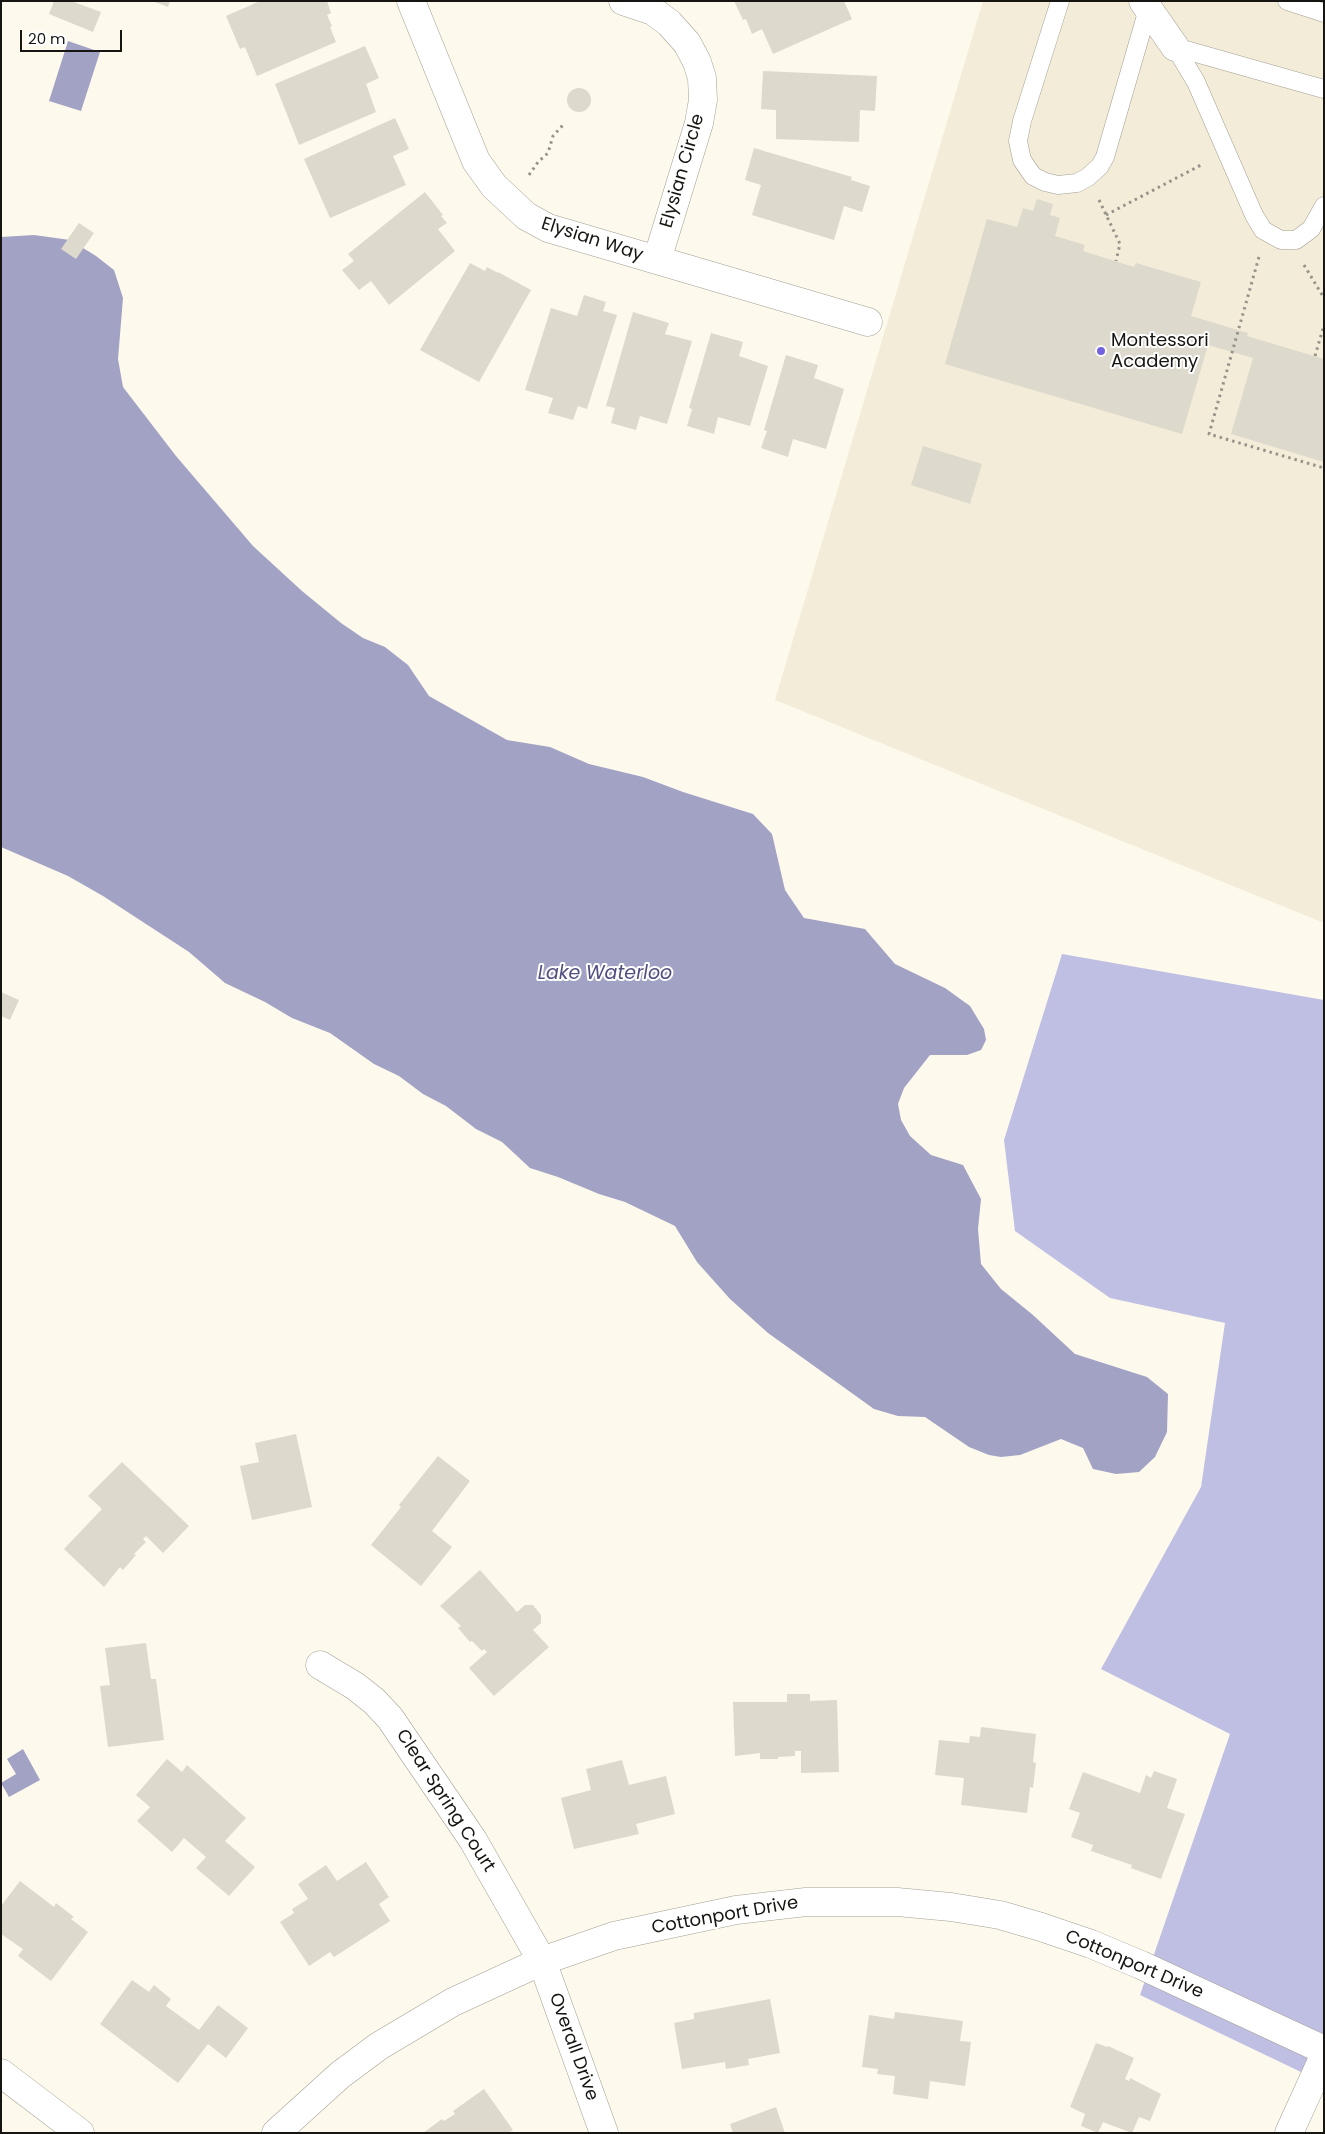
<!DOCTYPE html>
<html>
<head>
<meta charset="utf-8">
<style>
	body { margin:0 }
	#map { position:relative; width:1325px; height:2134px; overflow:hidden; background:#fdf9ec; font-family:Poppins,sans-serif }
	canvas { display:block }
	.frame { position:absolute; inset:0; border:2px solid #171511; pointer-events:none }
	.scale { position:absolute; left:20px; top:30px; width:102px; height:22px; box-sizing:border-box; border:2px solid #171511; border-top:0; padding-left:6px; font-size:15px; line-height:18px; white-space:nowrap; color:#171511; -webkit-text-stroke:4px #fff; paint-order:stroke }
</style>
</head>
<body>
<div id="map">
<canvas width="1325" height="2134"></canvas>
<div class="frame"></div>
<div class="scale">20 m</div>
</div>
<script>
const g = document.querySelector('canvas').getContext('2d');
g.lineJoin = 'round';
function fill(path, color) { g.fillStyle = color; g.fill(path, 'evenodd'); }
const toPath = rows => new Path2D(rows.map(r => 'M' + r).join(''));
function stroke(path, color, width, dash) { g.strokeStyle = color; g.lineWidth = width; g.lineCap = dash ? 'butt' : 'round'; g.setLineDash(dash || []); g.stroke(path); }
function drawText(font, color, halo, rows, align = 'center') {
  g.font = font + ' Poppins,sans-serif'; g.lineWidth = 4; g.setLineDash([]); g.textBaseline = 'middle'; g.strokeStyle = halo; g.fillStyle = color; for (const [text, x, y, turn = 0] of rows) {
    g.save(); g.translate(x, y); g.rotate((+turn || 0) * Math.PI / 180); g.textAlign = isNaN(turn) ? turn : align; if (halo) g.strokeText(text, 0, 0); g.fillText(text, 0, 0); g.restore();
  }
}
const built = toPath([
	[983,1,1324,1,1324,923,775,700]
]);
const forest = toPath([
	[1062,954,1324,1000,1324,2083,1140,1995,1230,1734,1101,1669,1201,1487,1225,1323,1110,1298,1015,1231,1004,1140]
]);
const water = toPath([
	[68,41,100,52,81,111,49,101],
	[34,235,70,240,96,256,114,270,123,298,118,359,123,387,176,456,253,546,302,591,341,623,363,638,385,647,408,665,429,696,507,740,550,747,589,764,643,777,683,792,753,814,772,834,785,890,804,918,865,929,895,964,945,988,970,1006,984,1029,986,1040,981,1050,967,1055,930,1055,904,1088,898,1104,901,1120,910,1136,931,1155,963,1165,981,1199,978,1229,981,1264,1001,1289,1033,1315,1075,1354,1147,1377,1168,1394,1167,1432,1155,1457,1139,1472,1116,1474,1093,1469,1083,1448,1061,1439,1020,1455,1001,1457,989,1455,969,1447,925,1417,898,1416,874,1409,768,1333,730,1299,697,1262,675,1226,625,1202,599,1194,558,1177,530,1168,502,1142,476,1129,446,1106,423,1094,399,1076,374,1064,330,1033,292,1018,265,1002,225,983,189,952,103,896,68,876,1,847,1,237],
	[23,1749,40,1780,9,1797,1,1783,16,1774,7,1759]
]);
const building = toPath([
	[54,1,71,1,101,12,93,32,49,14],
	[152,1,170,1,168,7],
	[260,1,327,1,331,13,327,15,332,26,330,27,336,42,257,76,245,47,240,49,226,16],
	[734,1,844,1,852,19,773,54,762,29,752,34,746,19,743,20],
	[365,46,379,78,366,84,376,112,299,145,275,84],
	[763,71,877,76,875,111,860,110,859,142,776,139,776,110,761,109],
	'567 100a12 12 0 1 1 24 0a12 12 0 1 1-24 0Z',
	[395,118,409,149,393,156,406,185,330,218,304,159],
	[754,148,852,177,851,180,870,186,862,212,844,206,834,240,752,215,761,185,745,180],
	[425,192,443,215,441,216,447,223,438,229,455,251,389,305,371,281,359,290,342,270,354,261,348,254],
	[1037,199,1053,204,1050,215,1060,218,1055,236,1085,245,1083,251,1134,267,1136,263,1201,282,1191,316,1248,333,1247,336,1324,359,1324,462,1231,434,1253,358,1208,345,1182,434,945,364,987,219,1017,227,1023,208,1033,211],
	[79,223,94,233,76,259,61,249],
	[470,263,485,271,487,267,498,273,498,272,531,290,479,382,420,350],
	[584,295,606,302,603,311,617,315,587,409,578,406,573,420,548,413,553,398,525,390,551,308,577,316],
	[633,312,669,323,665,334,692,341,667,424,640,416,636,430,611,423,615,408,606,406],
	[711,333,743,342,739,356,768,366,750,426,718,417,714,434,687,426,692,409,689,408],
	[786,355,818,365,814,378,844,389,826,449,793,439,788,457,761,448,767,431,764,430],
	[923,446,982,464,970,504,911,485],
	[1,992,19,1000,10,1020,1,1016],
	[296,1434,312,1507,252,1520,240,1466,259,1462,255,1443],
	[438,1456,470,1481,432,1531,452,1547,421,1586,371,1545,401,1507,399,1505],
	[122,1462,189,1526,163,1553,146,1536,143,1539,146,1542,134,1554,136,1555,123,1570,120,1567,104,1587,64,1549,102,1509,88,1496],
	[480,1570,517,1612,525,1605,533,1605,541,1615,541,1623,533,1630,549,1647,494,1696,469,1668,487,1652,484,1649,482,1651,472,1641,470,1642,458,1628,461,1626,440,1606],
	[146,1643,151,1679,156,1679,164,1740,108,1747,100,1686,110,1685,105,1648],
	[787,1694,810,1694,810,1701,837,1700,839,1772,801,1773,801,1751,795,1751,795,1756,778,1757,778,1759,760,1759,760,1753,735,1756,733,1702,787,1702],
	[981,1727,1036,1734,1033,1762,1036,1763,1033,1788,1030,1787,1027,1813,961,1805,964,1778,935,1775,939,1740,969,1743,970,1736,980,1737],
	[167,1759,182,1772,187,1765,246,1818,225,1841,255,1867,229,1896,196,1868,206,1857,184,1838,172,1852,137,1821,150,1807,136,1795],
	[622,1760,629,1785,666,1776,675,1814,636,1824,639,1834,574,1849,561,1798,591,1790,586,1769],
	[1154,1771,1177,1779,1167,1808,1185,1814,1161,1879,1131,1868,1132,1865,1091,1851,1093,1845,1071,1837,1080,1813,1069,1809,1083,1772,1140,1793,1146,1775,1151,1778],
	[366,1862,389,1897,379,1904,390,1921,334,1957,330,1952,309,1966,280,1922,294,1913,292,1909,308,1899,298,1884,326,1865,337,1881],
	[20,1881,54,1907,56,1903,74,1917,71,1919,88,1932,51,1981,18,1956,23,1949,1,1934,1,1906],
	[132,1980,149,1992,154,1985,171,1999,166,2006,199,2030,218,2005,248,2028,226,2058,208,2044,178,2083,100,2024],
	[770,1999,780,2053,748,2059,749,2065,726,2069,725,2062,682,2069,674,2023,694,2019,694,2013],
	[895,2012,963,2021,960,2041,971,2042,965,2086,930,2081,928,2099,893,2094,895,2076,877,2074,878,2069,862,2067,869,2015,894,2019],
	[1096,2043,1107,2047,1108,2046,1134,2058,1125,2079,1129,2081,1130,2078,1161,2094,1150,2121,1139,2117,1132,2133,1103,2122,1098,2133,1081,2126,1085,2114,1070,2107],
	[484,2089,513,2130,508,2133,423,2133,442,2119,444,2121,455,2114,453,2111],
	[776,2107,785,2133,733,2133,730,2124]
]);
const path = toPath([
	[529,175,538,162,548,153,553,136,563,125],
	[1099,200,1120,244,1116,261],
	[1106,215,1203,164],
	[1259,257,1209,434,1324,468],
	[1304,265,1324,298],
	[1315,356,1324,325]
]);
const lane = toPath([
	[1060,1,1022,121,1018,141,1022,160,1033,176,1045,182,1058,185,1077,183,1088,177,1100,166,1105,157,1148,9],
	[1287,1,1324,13],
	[1175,47,1196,82,1254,215,1263,230,1281,240,1296,240,1311,229,1324,206],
	[1175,47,1324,89]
]);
const street = toPath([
	[411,1,476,161,494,186,526,216,548,228,868,322],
	[623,1,653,11,669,23,687,43,697,62,702,78,703,100,699,123,657,260],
	[1143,1,1175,47],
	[320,1665,355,1686,374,1701,390,1718,473,1840,542,1961,604,2133],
	[1,2073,80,2133],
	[276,2133,340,2075,379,2046,453,2002,542,1961,614,1936,736,1910,806,1902,897,1902,951,1907,1000,1915,1041,1927,1091,1944,1141,1965,1324,2050],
	[1289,2133,1324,2056]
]);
const markers = [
	[1101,351,5,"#7263de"]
];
const streetNames = [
	["Elysian Circle",683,171,-74],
	["Elysian Way",592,240,18],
	["Clear Spring Court",445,1801,57],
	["Cottonport Drive",725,1916,-10],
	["Cottonport Drive",1134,1965,23],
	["Overall Drive",573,2047,70]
];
const poiNames = [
	["Montessori",1111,341],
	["Academy",1111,362]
];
const waterNames = [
	["Lake Waterloo",605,974]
];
fill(built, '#f3ecd8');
fill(forest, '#bfbfe4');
fill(water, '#a2a2c5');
fill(building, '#ddd9cd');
stroke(lane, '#a39f94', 19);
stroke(street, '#a39f94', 29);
stroke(path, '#96938a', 3, [2.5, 4]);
stroke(lane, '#fff', 18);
stroke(street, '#fff', 28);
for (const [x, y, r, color] of markers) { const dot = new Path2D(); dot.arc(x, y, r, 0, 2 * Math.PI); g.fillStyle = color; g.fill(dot); stroke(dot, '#fff', 2); }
drawText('18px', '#171511', '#fff', streetNames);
drawText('18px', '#171511', '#fff', poiNames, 'left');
drawText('italic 19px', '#514f81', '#fff', waterNames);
</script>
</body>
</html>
